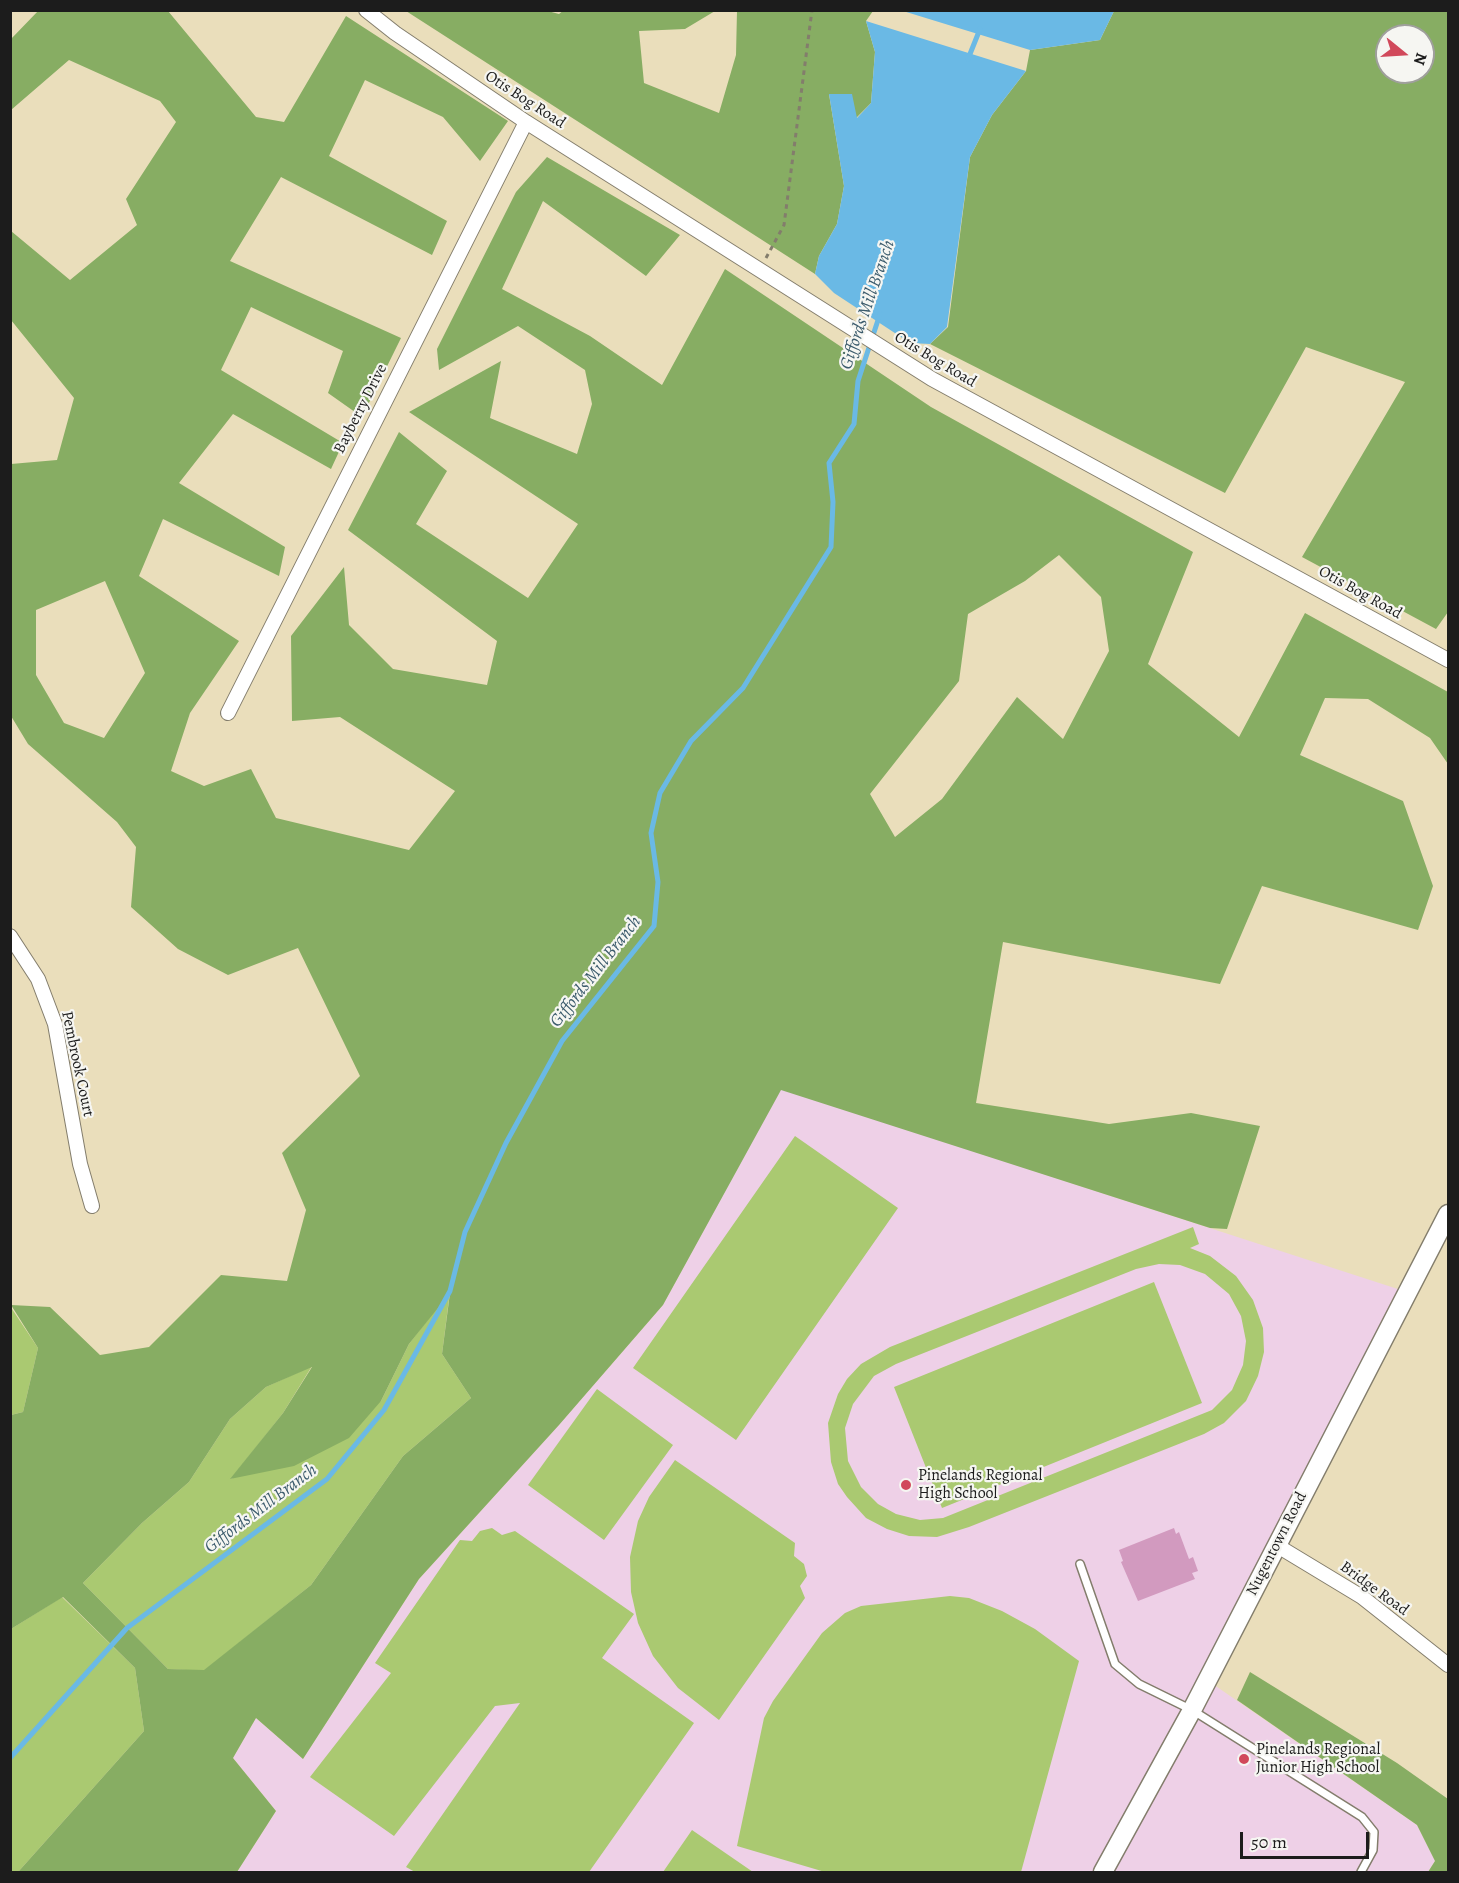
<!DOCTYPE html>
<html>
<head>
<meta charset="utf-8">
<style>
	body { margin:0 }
	#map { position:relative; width:1459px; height:1883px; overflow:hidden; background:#eadebb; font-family:Alegreya,serif }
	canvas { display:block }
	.frame { position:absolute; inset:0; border:12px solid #1c1c1c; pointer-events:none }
	.north { position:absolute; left:1375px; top:24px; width:60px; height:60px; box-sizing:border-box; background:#f6f6f2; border:2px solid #9f9f9c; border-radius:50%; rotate:108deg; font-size:16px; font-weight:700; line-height:24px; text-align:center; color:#1c1c1c }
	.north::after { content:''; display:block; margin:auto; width:21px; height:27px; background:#d1495b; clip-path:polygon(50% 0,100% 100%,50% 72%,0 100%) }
	.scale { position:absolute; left:1240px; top:1832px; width:129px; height:27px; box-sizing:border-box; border:3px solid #1c1c1c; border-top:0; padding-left:8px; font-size:18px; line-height:21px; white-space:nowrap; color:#1c1c1c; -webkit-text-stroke:4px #f6f6f2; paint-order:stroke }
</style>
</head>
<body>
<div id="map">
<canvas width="1459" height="1883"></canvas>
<div class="frame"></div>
<div class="north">N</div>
<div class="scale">50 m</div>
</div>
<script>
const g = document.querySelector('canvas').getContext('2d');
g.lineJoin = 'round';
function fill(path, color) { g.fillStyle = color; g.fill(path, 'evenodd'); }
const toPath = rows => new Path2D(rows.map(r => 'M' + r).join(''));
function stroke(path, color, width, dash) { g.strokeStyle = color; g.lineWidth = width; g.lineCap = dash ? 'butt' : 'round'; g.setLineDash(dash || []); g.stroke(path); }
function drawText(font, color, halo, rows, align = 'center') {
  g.font = font + ' Alegreya,serif'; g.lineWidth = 4.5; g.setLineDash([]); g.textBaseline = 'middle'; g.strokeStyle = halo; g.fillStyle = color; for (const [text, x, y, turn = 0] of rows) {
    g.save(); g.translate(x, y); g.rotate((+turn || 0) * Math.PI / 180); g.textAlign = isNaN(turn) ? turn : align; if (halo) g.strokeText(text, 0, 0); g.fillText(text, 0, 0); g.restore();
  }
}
const built = toPath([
	[781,1089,1407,1292,1207,1680,1417,1825,1435,1861,1428,1872,237,1872,276,1811,233,1758,256,1718,303,1759,419,1579,559,1425,663,1305]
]);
const green = toPath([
	[795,1136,898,1208,736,1440,633,1368],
	[1193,1227,1199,1244,1190,1248,1210,1256,1236,1276,1253,1300,1263,1328,1264,1352,1258,1376,1246,1401,1224,1423,1204,1434,969,1527,937,1537,909,1536,887,1529,866,1518,847,1497,838,1484,831,1462,828,1423,838,1394,847,1379,861,1364,890,1347],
	[1159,1264,1180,1265,1205,1274,1229,1294,1241,1316,1246,1341,1243,1365,1232,1390,1212,1410,943,1518,920,1520,896,1514,878,1504,861,1487,848,1461,845,1428,853,1404,874,1376,896,1364,1136,1269],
	[1154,1282,1202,1403,942,1508,894,1387],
	[450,1291,442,1354,471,1398,403,1456,311,1585,204,1671,168,1669,83,1583,142,1523,189,1482,230,1419,266,1387,312,1366,283,1413,231,1479,381,1401,409,1344],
	[10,1306,38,1348,23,1412,11,1415],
	[597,1389,673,1445,604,1540,528,1485],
	[675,1460,795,1543,794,1556,804,1564,807,1576,800,1586,805,1598,719,1720,678,1688,653,1656,638,1623,631,1592,630,1557,638,1521,649,1497],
	[492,1528,502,1535,515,1531,634,1614,602,1658,694,1723,589,1872,415,1872,406,1867,520,1703,495,1706,394,1836,310,1777,391,1673,375,1663,460,1540,472,1541,480,1531],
	[950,1596,969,1598,1002,1611,1035,1629,1079,1661,1021,1872,825,1872,737,1846,764,1718,773,1701,822,1633,845,1613,861,1606],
	[62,1597,135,1668,144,1731,18,1872,11,1872,11,1629],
	[692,1830,753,1872,663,1872]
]);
const forest = toPath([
	[39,10,168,11,256,117,284,122,346,16,508,121,480,161,443,117,365,80,329,156,447,221,432,255,281,177,230,261,401,338,362,417,328,393,343,351,251,307,221,370,343,443,331,469,233,414,179,483,285,547,279,576,163,519,139,576,239,641,190,713,171,771,204,786,251,769,276,818,409,850,455,791,340,717,292,721,291,636,344,567,349,625,393,669,487,685,497,641,348,530,399,432,447,471,416,524,528,598,578,524,409,412,501,361,490,418,577,454,592,404,585,370,518,326,439,370,437,349,516,192,547,157,680,235,646,276,543,201,502,289,590,336,662,385,725,269,931,407,1193,552,1148,664,1239,737,1305,613,1448,692,1448,764,1430,738,1368,699,1325,698,1300,755,1403,801,1433,886,1418,930,1262,886,1220,984,1003,942,976,1103,1109,1124,1191,1113,1260,1126,1227,1229,1210,1228,781,1090,663,1305,559,1425,419,1579,303,1759,256,1718,233,1758,276,1811,237,1872,18,1872,144,1731,135,1668,63,1597,11,1629,11,1415,23,1412,38,1348,11,1305,50,1307,100,1355,149,1347,221,1275,287,1281,306,1210,282,1153,360,1076,298,948,228,975,178,949,131,907,136,847,117,822,28,744,11,716,11,464,57,460,74,398,11,320,11,231,70,280,137,225,126,199,176,122,160,101,69,60,11,110,11,39],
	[1059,555,1101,597,1109,651,1063,739,1017,697,942,799,895,837,870,794,959,681,968,614,1025,581],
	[105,581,145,673,104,738,64,723,36,675,36,610],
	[450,1293,442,1354,471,1398,403,1456,311,1585,204,1670,168,1669,83,1583,142,1523,189,1482,230,1419,266,1387,312,1367,283,1413,230,1479,294,1466,349,1438,381,1401,409,1344],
	[544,10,559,14,564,10,715,11,685,29,639,31,644,83,719,113,736,55,737,11,873,11,866,21,875,52,871,103,856,118,829,94,844,186,837,224,819,256,815,274,406,11],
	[1114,11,1448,11,1448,612,1436,629,1302,557,1405,382,1306,347,1225,493,930,344,948,327,970,157,992,115,1026,71,1030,50,1100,40],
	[1387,36,1423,36,1423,72,1387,72],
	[1250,1672,1397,1763,1448,1799,1448,1872,1428,1872,1435,1861,1417,1825,1237,1700]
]);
const water = toPath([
	[903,11,1114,11,1100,40,1030,50],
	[866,21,1026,71,992,115,970,157,947,327,930,344,910,343,834,293,815,274,819,256,837,224,844,186,829,94,852,94,857,118,871,103,875,52]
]);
const stream = toPath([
	[968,59,980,29],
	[10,1758,127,1628,327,1479,384,1410,450,1291,465,1232,506,1143,562,1041,654,926,658,882,651,833,660,793,691,741,743,688,831,547,833,502,829,463,854,424,858,381,880,314]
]);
const building = toPath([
	[1174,1528,1176,1534,1179,1532,1189,1559,1193,1557,1198,1571,1192,1573,1195,1579,1138,1601,1121,1562,1123,1561,1119,1550]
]);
const path = toPath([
	[766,258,784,225,812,10]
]);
const service = toPath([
	[1080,1564,1115,1664,1139,1684,1192,1710,1362,1817,1374,1832,1373,1850,1361,1872]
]);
const minor = toPath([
	[366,10,395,33,526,122,932,379,1448,660],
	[228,713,526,122],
	[10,936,38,979,55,1024,80,1164,92,1206],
	[1276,1545,1362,1597,1448,1665]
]);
const tertiary = toPath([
	[1103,1872,1192,1710,1448,1214]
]);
const markers = [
	[906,1485,6,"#d1495b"],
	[1244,1759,6,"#d1495b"]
];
const streetNames = [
	["Otis Bog Road",525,100,33],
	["Otis Bog Road",935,360,31],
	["Bayberry Drive",361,409,-63],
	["Otis Bog Road",1360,593,29],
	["Pembrook Court",77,1064,78],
	["Nugentown Road",1277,1544,-63],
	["Bridge Road",1374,1589,36]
];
const poiNames = [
	["Pinelands Regional",918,1476],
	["High School",918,1494],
	["Pinelands Regional",1256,1750],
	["Junior High School",1256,1768]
];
const waterNames = [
	["Giffords Mill Branch",868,305,-71],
	["Giffords Mill Branch",596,972,-52],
	["Giffords Mill Branch",261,1509,-37]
];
fill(built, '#eed0e7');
fill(green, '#aac971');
fill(forest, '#87ad63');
fill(water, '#6ab9e5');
stroke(stream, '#6ab9e5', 5);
fill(building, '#d29abf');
stroke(service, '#837d6c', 10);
stroke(minor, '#837d6c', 16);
stroke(tertiary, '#837d6c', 21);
stroke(path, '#837d6c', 3, [4.5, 4.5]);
stroke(service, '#fff', 7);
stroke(minor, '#fff', 14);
stroke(tertiary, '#fff', 18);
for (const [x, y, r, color] of markers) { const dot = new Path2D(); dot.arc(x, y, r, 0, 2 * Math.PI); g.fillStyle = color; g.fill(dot); stroke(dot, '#f6f6f2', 2); }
drawText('16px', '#1c1c1c', '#f6f6f2', streetNames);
drawText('16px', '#1c1c1c', '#f6f6f2', poiNames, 'left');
drawText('italic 18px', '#3b5b6c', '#f6f6f2', waterNames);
</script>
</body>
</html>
